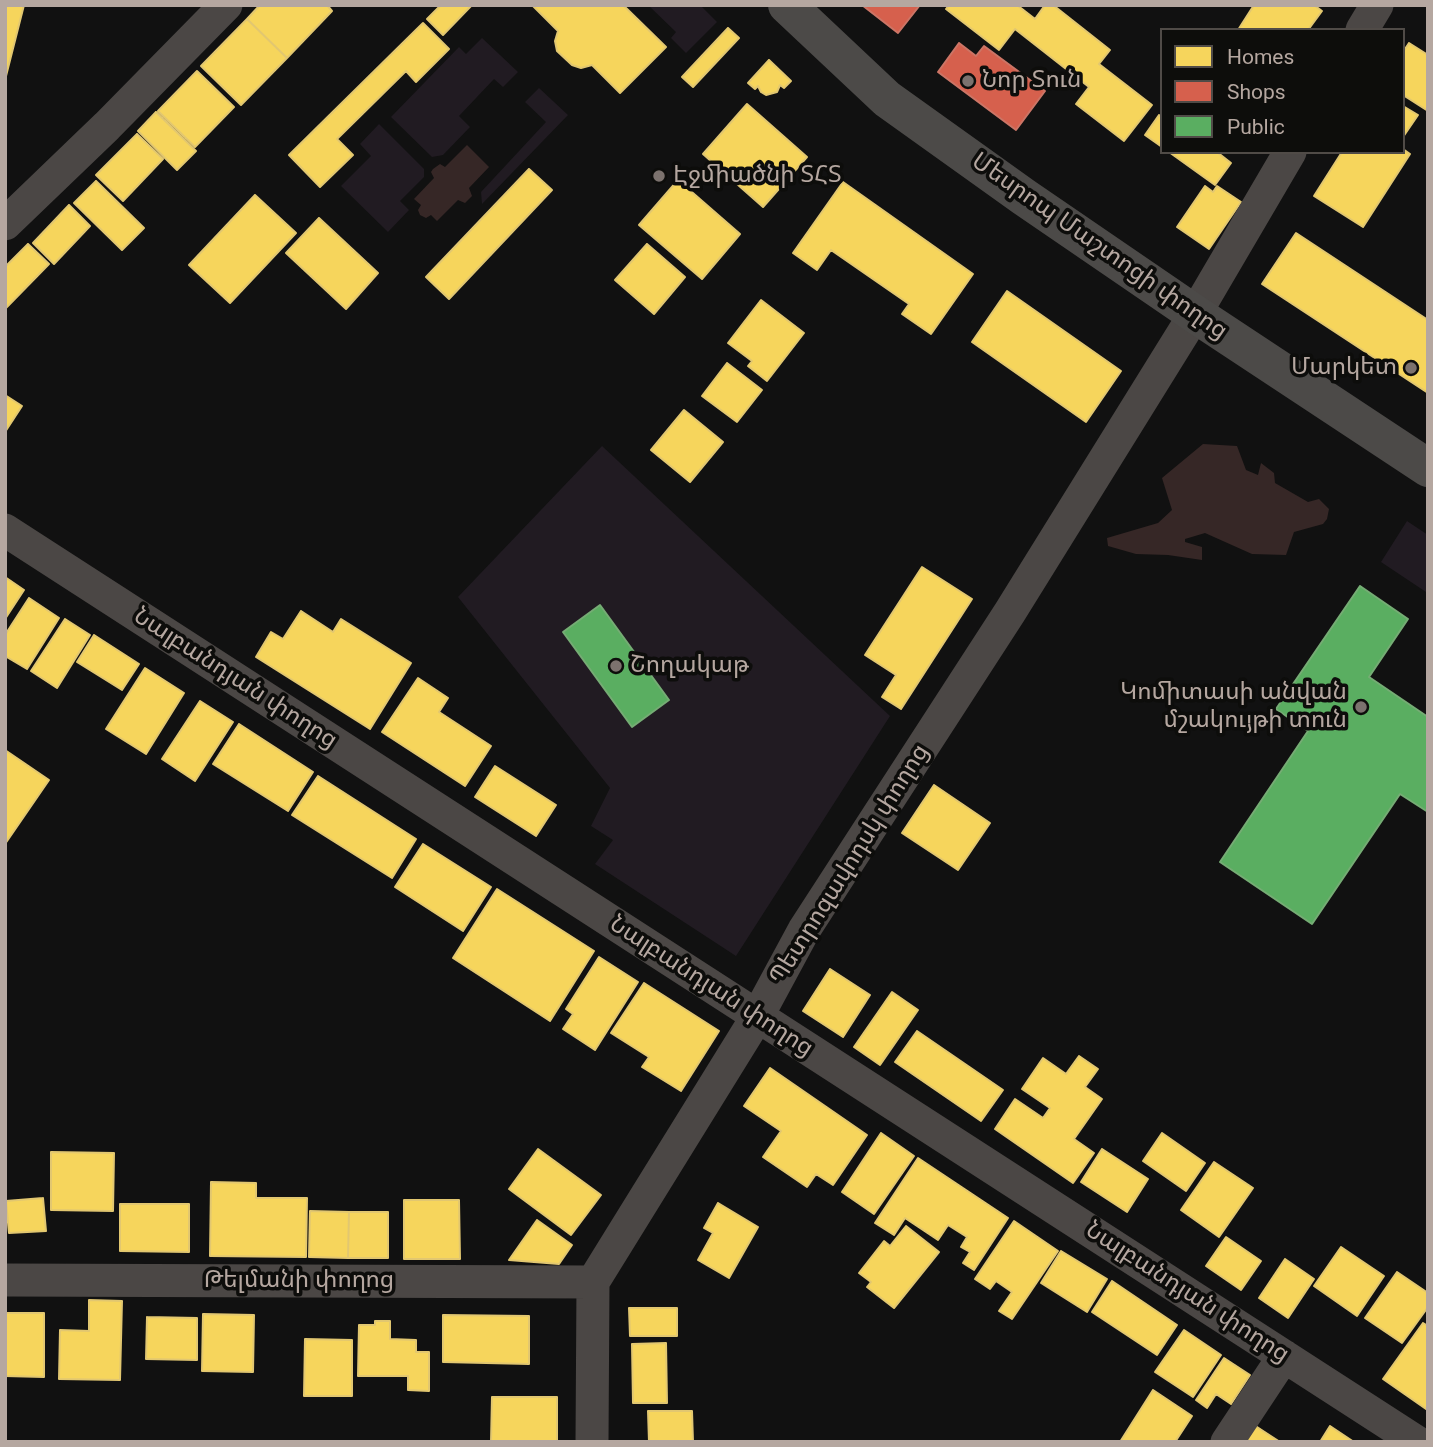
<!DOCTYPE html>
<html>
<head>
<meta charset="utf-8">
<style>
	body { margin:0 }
	#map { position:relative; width:1433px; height:1447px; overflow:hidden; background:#111; font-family:Roboto,sans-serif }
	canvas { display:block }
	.frame { position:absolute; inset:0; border:7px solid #b5a7a0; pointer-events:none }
	.legend { position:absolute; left:1160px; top:28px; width:245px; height:126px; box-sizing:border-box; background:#0d0d0b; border:2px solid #504b47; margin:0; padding:9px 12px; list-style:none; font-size:21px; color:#b5a7a0 }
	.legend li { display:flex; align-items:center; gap:14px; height:35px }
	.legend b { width:35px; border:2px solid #504b47 }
</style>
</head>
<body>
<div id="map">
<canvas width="1433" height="1447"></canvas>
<div class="frame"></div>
<ul class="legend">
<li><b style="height:19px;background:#f6d55c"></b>Homes</li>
<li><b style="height:19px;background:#d6604d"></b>Shops</li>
<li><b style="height:19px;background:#5aae61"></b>Public</li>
</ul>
</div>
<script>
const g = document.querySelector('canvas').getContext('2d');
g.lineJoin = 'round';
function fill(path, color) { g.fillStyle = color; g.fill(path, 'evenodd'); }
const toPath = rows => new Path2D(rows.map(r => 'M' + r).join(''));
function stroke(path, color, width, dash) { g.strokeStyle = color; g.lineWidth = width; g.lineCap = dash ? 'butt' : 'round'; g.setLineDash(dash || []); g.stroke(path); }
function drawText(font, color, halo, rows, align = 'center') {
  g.font = font + ' Roboto,"Noto Sans Armenian",sans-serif'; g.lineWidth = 7; g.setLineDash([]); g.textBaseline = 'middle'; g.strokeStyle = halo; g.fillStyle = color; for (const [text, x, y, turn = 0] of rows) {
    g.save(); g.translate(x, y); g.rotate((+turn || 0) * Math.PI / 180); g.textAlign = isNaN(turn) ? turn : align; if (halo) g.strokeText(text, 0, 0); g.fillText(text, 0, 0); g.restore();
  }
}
const green = toPath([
	[648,5,700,5,717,22,686,53,671,38,676,32],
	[482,38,518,72,503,87,494,79,459,116,470,127,443,155,432,157,391,117,459,47,466,54],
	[539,88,568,115,482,204,481,192,546,122,525,102],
	[379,124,424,169,424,177,400,201,409,210,388,232,341,186,371,156,360,144],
	[602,446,890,716,736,956,595,864,613,840,591,826,610,788,458,597],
	[1407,521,1428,535,1426,592,1381,562]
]);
const water = toPath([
	[467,145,489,167,469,188,472,196,465,203,458,200,437,221,431,215,426,218,420,215,418,210,421,205,414,199,434,178,431,172,433,169,440,164,445,167],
	[1203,444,1237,446,1246,470,1258,475,1261,463,1274,473,1275,483,1308,502,1319,499,1329,509,1327,519,1323,524,1294,532,1286,555,1252,554,1205,533,1185,539,1185,542,1202,547,1202,560,1168,555,1136,554,1108,546,1107,538,1158,523,1172,510,1162,478]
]);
const homes = toPath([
	[5,5,24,5,5,80,5,5],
	[260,5,327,5,332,11,287,58,247,19,260,5],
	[441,5,472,5,443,35,427,19,441,5],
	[532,5,623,5,666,47,620,93,592,65,581,68,572,65,557,51,555,41,558,31,532,5],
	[949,5,1017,5,1035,19,1045,5,1053,5,1110,50,1099,64,1152,105,1124,141,1076,104,1089,87,1015,29,999,50,946,9,949,5],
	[1254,5,1314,5,1322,11,1308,30,1238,30,1254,5],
	[247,19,287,58,241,105,201,66,247,19],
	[423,23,449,49,416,82,406,71,337,139,353,155,320,187,289,155,423,23],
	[728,28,739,38,693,87,682,77,728,28],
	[1409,43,1428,55,1428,111,1403,95,1403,52,1409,43],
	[769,60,791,81,784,88,780,85,777,92,766,95,761,92,758,86,755,89,748,83,769,60],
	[197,71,234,107,195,147,158,111,197,71],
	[747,104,807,157,763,207,703,154,747,104],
	[1403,106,1418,115,1403,137,1403,106],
	[156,112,196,151,177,170,138,131,156,112],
	[1159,115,1162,117,1162,147,1145,135,1159,115],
	[137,134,163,159,123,201,96,175,137,134],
	[1403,149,1410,154,1363,227,1314,196,1342,152,1403,152,1403,149],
	[1169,152,1217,152,1231,163,1215,185,1169,152],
	[529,169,552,190,449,299,426,277,529,169],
	[678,180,740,234,702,279,639,225,678,180],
	[96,181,144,228,122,250,74,203,96,181],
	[843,182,973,274,931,334,902,314,909,304,831,250,817,270,793,253,843,182],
	[1205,186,1213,192,1217,186,1241,202,1209,249,1177,227,1205,186],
	[255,195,296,233,230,303,189,265,255,195],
	[69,205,90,226,54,264,33,243,69,205],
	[319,218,378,273,346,309,286,253,319,218],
	[1296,233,1428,320,1428,393,1262,284,1296,233],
	[28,244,49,264,5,309,5,267,28,244],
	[647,244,685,277,654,314,615,280,647,244],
	[1007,291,1121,371,1086,422,972,342,1007,291],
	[761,300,804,333,767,381,748,366,752,361,728,343,761,300],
	[727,363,762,390,737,422,702,396,727,363],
	[5,395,22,406,5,432,5,395],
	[684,410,723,442,690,482,651,450,684,410],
	[922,567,972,599,901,709,882,697,896,675,865,655,922,567],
	[5,577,24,590,5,619,5,577],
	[29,598,59,618,27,669,5,656,5,635,29,598],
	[301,611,333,632,341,619,411,663,370,729,256,657,271,632,283,639,301,611],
	[65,619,90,635,57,688,31,671,65,619],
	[94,635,139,664,122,690,77,662,94,635],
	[145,668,184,693,146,754,106,729,145,668],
	[418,678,448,698,439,712,491,746,465,786,382,732,418,678],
	[200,701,233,722,195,781,162,759,200,701],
	[239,724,313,772,288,811,213,764,239,724],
	[5,750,49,780,5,844,5,750],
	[495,766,556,805,536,836,475,797,495,766],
	[318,776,416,839,392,878,292,815,318,776],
	[934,785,990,823,958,870,902,833,934,785],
	[423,844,491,887,463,931,395,887,423,844],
	[497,889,594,951,550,1021,453,958,497,889],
	[599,957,638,982,595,1050,563,1029,573,1014,566,1009,599,957],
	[830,969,870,995,843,1037,803,1011,830,969],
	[644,983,719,1031,681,1091,642,1067,649,1057,611,1033,644,983],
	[892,992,918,1010,880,1065,854,1047,892,992],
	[917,1031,1003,1090,981,1121,895,1062,917,1031],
	[1079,1056,1098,1069,1085,1087,1102,1099,1074,1139,1094,1153,1073,1183,995,1129,1015,1099,1043,1118,1050,1108,1022,1089,1043,1058,1066,1074,1079,1056],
	[770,1068,867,1135,833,1185,816,1174,807,1187,763,1157,781,1131,744,1106,770,1068],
	[881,1133,914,1156,874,1214,842,1192,881,1133],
	[1162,1133,1205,1163,1186,1191,1143,1161,1162,1133],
	[538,1149,601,1195,571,1235,509,1189,538,1149],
	[1102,1149,1148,1179,1127,1212,1081,1182,1102,1149],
	[51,1152,114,1153,113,1211,51,1210,51,1152],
	[918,1158,1008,1218,974,1270,963,1263,970,1252,961,1247,967,1237,948,1225,938,1240,905,1218,894,1235,875,1223,918,1158],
	[1214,1162,1253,1188,1219,1237,1181,1210,1214,1162],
	[211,1182,256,1183,256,1198,307,1198,306,1257,210,1256,211,1182],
	[43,1198,46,1231,9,1233,6,1201,43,1198],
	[404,1200,459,1200,460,1259,404,1259,404,1200],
	[718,1203,758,1227,729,1278,698,1260,713,1233,704,1228,718,1203],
	[120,1204,189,1204,189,1252,120,1251,120,1204],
	[310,1211,349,1212,348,1258,309,1257,310,1211],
	[349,1212,388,1212,388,1258,348,1258,349,1212],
	[537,1220,572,1245,559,1264,509,1260,537,1220],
	[1014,1221,1058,1251,1012,1319,999,1311,1012,1292,996,1281,990,1289,975,1279,1014,1221],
	[906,1226,939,1252,894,1308,867,1287,871,1282,859,1273,884,1241,890,1246,906,1226],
	[1226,1237,1261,1261,1241,1290,1206,1266,1226,1237],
	[1341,1247,1384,1276,1357,1316,1314,1286,1341,1247],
	[1061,1251,1107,1279,1087,1312,1041,1283,1061,1251],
	[1285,1259,1314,1279,1288,1318,1259,1298,1285,1259],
	[1397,1272,1428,1293,1428,1307,1402,1343,1365,1318,1397,1272],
	[1112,1281,1177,1325,1157,1355,1092,1312,1112,1281],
	[89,1300,122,1301,120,1380,59,1379,60,1330,89,1331,89,1300],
	[629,1308,677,1308,677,1336,630,1336,629,1308],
	[5,1313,44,1313,44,1377,5,1376,5,1313],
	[203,1314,254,1315,253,1372,202,1371,203,1314],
	[443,1315,529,1316,529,1364,443,1362,443,1315],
	[147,1317,197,1318,197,1360,146,1359,147,1317],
	[375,1321,390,1321,390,1339,416,1340,416,1352,429,1352,429,1391,408,1390,408,1376,358,1376,359,1325,375,1325,375,1321],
	[1423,1323,1428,1326,1428,1405,1426,1409,1383,1379,1423,1323],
	[1184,1330,1221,1355,1193,1397,1155,1372,1184,1330],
	[305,1339,352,1340,352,1396,304,1396,305,1339],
	[666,1343,667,1403,633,1403,632,1344,666,1343],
	[1224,1358,1250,1375,1231,1404,1216,1394,1207,1408,1196,1400,1224,1358],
	[1153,1390,1192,1416,1175,1442,1120,1442,1153,1390],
	[492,1397,557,1397,557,1442,491,1442,492,1397],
	[648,1411,692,1411,693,1442,649,1442,648,1411],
	[1254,1425,1280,1442,1242,1442,1254,1425],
	[1330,1426,1354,1442,1320,1442,1330,1426]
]);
const shops = toPath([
	[862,5,920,5,898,33,862,5],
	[959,43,976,56,984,46,1045,91,1016,130,938,72,959,43]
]);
const public = toPath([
	[1360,586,1408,619,1369,677,1428,717,1428,812,1400,794,1312,924,1220,862,1308,731,1276,709,1360,586],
	[600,605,669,700,632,727,563,632,600,605]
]);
const minor = toPath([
	[1362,30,1377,5],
	[5,224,107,126,226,5],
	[5,530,1417,1442],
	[5,1280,593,1282],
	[592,1442,593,1282,757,1017,804,930,1010,612,1195,314,1290,152],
	[1227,1442,1284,1356]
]);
const major = toPath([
	[787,5,887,99,1024,197,1195,314,1428,468]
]);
const markers = [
	[968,81,7,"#7c726e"],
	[659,176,7,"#7c726e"],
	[1411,368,7,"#7c726e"],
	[616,666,7,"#7c726e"],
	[1361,707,7,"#7c726e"]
];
const poiNames = [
	["Նոր Տուն",982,81],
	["Էջմիածնի ՏՀՏ",673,176],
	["Մարկետ",1397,368,"right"],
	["Շողակաթ",630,666],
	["Կոմիտասի անվան",1347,693,"right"],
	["մշակույթի տուն",1347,721,"right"]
];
const streetNames = [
	["Մեսրոպ Մաշտոցի փողոց",1099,247,35],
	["Նալբանդյան փողոց",235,679,33],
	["Պետրոզավոդսկ փողոց",850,865,-58],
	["Նալբանդյան փողոց",711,987,33],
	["Թելմանի փողոց",299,1281],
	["Նալբանդյան փողոց",1187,1293,33]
];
fill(green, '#211b22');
fill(water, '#362726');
fill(homes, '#f6d55c');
stroke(homes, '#e2c770', 2);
fill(shops, '#d6604d');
stroke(shops, '#cc7566', 2);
fill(public, '#5aae61');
stroke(public, '#75ac74', 2);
stroke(minor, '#4b4745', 33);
stroke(major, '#4c4a48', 38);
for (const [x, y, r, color] of markers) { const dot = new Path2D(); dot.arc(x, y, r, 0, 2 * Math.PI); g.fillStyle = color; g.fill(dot); stroke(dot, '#0d0d0b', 2.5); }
drawText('24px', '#b5a7a0', '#0d0d0b', poiNames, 'left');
drawText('24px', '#b5a7a0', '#0d0d0b', streetNames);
</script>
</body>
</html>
